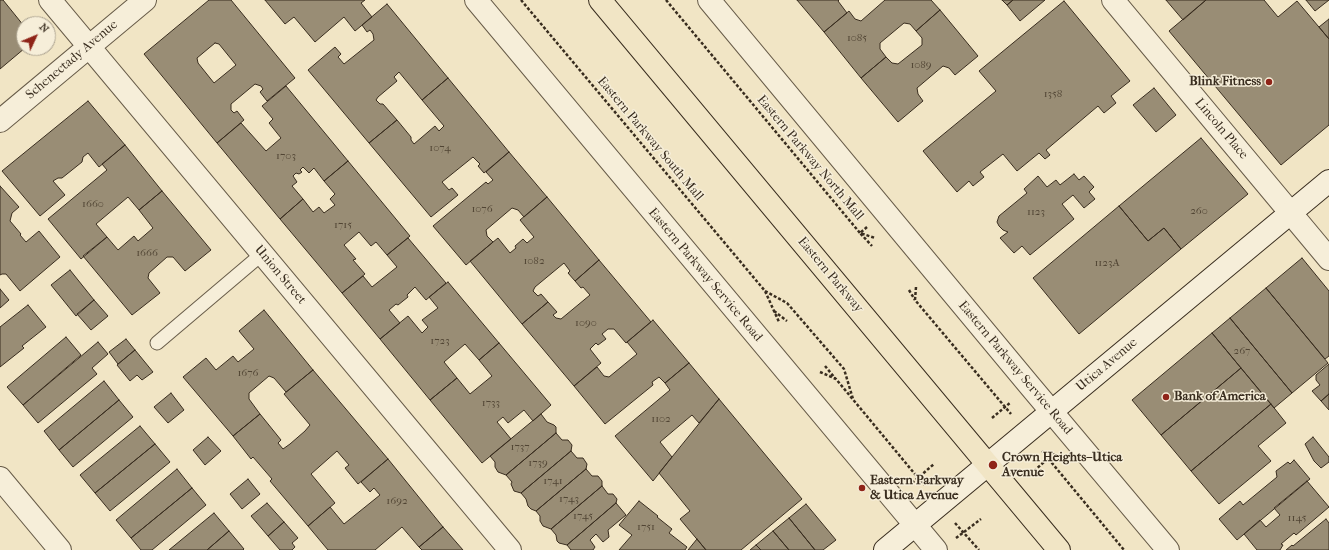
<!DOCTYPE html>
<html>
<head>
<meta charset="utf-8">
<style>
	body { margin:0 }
	#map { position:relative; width:1329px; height:550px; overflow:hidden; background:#f1e5c5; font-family:"IM FELL French Canon",serif }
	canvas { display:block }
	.north { position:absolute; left:16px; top:16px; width:40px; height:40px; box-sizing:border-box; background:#f6eed9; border:1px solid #aaa18f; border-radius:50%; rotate:46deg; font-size:11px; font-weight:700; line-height:16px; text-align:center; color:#392d1f }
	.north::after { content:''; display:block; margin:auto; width:14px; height:18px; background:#8f2418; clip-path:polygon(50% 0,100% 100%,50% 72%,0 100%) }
</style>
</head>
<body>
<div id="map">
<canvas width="1329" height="550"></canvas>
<div class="north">N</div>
</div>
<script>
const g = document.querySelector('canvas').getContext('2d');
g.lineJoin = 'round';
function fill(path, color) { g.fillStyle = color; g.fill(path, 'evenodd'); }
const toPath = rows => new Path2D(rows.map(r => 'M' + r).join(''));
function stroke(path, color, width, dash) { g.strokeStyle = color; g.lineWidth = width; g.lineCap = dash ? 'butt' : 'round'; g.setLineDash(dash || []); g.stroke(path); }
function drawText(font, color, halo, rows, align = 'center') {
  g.font = font + ' "IM FELL French Canon",serif'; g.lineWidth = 3; g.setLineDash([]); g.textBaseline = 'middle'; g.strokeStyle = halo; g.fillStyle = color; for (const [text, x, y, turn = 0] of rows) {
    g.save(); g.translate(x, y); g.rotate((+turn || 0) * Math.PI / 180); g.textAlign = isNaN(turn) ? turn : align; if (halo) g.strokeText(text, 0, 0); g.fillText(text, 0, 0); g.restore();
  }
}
const building = toPath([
	[0,0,3,0,24,26,25,48,0,69,0,0],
	[209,0,231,0,295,78,267,101,260,92,263,89,261,86,255,84,231,104,231,110,234,113,237,111,244,120,217,143,144,54,209,0],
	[215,43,219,44,236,65,214,83,198,63,197,58,215,43],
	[265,0,365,0,361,3,372,17,355,31,344,17,315,42,294,17,285,24,265,0],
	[797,0,839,0,838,1,847,13,824,32,797,0],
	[885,0,931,0,940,10,916,31,910,24,904,23,880,43,880,49,886,57,861,78,824,32,849,11,855,19,861,21,885,0],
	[1002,0,1013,0,1007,5,1002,0],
	[1013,0,1045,0,1020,21,1007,5,1013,0],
	[1166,0,1206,0,1183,20,1166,0],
	[1206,0,1264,0,1278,17,1297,1,1329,39,1329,125,1281,165,1169,31,1206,0],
	[1306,0,1329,0,1315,11,1306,0],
	[1064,1,1130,81,1111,96,1116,103,1104,113,1098,106,1046,150,1050,155,1045,159,1039,153,1017,171,1003,154,980,172,984,177,973,186,969,181,957,192,923,151,996,91,979,71,1064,1],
	[387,4,448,78,422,100,399,72,394,77,397,81,378,97,376,100,380,104,383,104,397,120,369,143,308,70,335,47,341,54,338,57,344,64,374,40,373,34,370,30,367,32,362,25,387,4],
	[940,10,978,56,955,75,949,68,943,66,917,88,918,94,923,101,898,122,861,78,886,57,892,63,898,64,922,45,922,38,916,31,940,10],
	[1329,19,1329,39,1319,27,1329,19],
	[448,78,509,152,484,173,478,166,480,164,473,157,442,182,449,190,452,188,458,195,431,217,369,143,397,120,411,137,411,140,414,144,435,126,439,131,444,126,422,100,448,78],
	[286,86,348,161,324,181,314,168,309,173,303,167,300,170,302,172,299,174,296,173,293,176,297,182,292,186,303,199,280,219,217,143,241,123,266,151,281,138,269,123,273,119,262,106,286,86],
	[1154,88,1176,115,1156,132,1133,105,1154,88],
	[88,101,125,145,99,167,88,153,83,157,82,162,62,178,58,178,53,181,65,195,40,216,2,171,88,101],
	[1201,138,1248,194,1181,249,1164,228,1148,241,1119,206,1201,138],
	[125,145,162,191,139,210,128,197,96,224,107,237,81,259,48,219,107,170,102,164,125,145],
	[509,152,547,197,524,217,518,210,512,208,486,230,487,236,493,242,466,265,433,226,486,182,488,184,493,180,486,172,509,152],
	[348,161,410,236,387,255,376,242,371,246,359,232,344,245,356,259,353,260,365,274,342,293,280,219,303,199,313,212,319,207,324,213,335,205,330,199,335,194,324,181,348,161],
	[1074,174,1079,180,1084,176,1094,187,1089,192,1095,199,1084,208,1073,195,1062,204,1074,219,1030,255,1022,246,1014,253,1000,238,1008,232,1003,230,999,226,997,222,999,216,1027,193,1024,189,1038,176,1047,187,1056,180,1060,185,1074,174],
	[0,186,19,207,12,213,10,221,21,234,20,235,26,242,39,231,60,257,20,291,6,274,2,274,0,275,0,186],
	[162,191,211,250,185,271,173,257,167,257,149,273,148,278,160,293,132,315,83,256,107,237,118,250,134,236,138,241,153,228,139,210,162,191],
	[547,197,599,260,575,281,568,273,570,271,564,263,535,287,533,291,538,296,541,294,548,302,522,324,470,261,498,238,510,253,516,248,515,246,523,239,527,243,534,237,520,220,547,197],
	[1119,206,1148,241,1164,228,1181,249,1079,334,1033,278,1119,206],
	[408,238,446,283,426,300,415,287,407,295,408,297,398,305,396,304,389,310,400,323,380,339,342,293,363,276,372,287,397,267,387,255,408,238],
	[1302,258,1329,291,1329,356,1325,359,1266,288,1302,258],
	[599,260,651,322,626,343,614,329,608,329,602,334,606,339,598,345,596,343,590,349,601,363,574,386,522,324,548,302,557,312,553,315,556,318,561,319,590,295,583,287,581,288,575,281,599,260],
	[70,270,94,300,76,316,51,285,70,270],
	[448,282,499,343,479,360,465,344,444,362,457,378,430,400,380,339,408,316,422,333,428,327,422,320,438,308,429,297,448,282],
	[1266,288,1328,363,1292,393,1230,318,1266,288],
	[0,289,9,300,0,308,0,289],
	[94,300,108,316,91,330,77,314,94,300],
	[28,305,46,327,22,346,24,348,0,367,0,327,28,305],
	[264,310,313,370,286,392,274,378,269,376,249,393,249,399,260,414,233,436,183,377,206,358,216,370,233,356,238,362,254,349,239,331,264,310],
	[1230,318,1292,393,1274,408,1212,333,1230,318],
	[653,320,689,363,665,383,659,377,652,382,653,385,605,424,574,386,597,367,604,376,609,377,637,354,627,342,653,320],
	[1212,333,1241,368,1161,435,1132,400,1212,333],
	[66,337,81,355,23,405,7,387,66,337],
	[126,339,135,350,118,364,109,352,126,339],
	[98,342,108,354,92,368,97,374,38,423,23,405,98,342],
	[499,343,551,405,533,421,524,410,508,423,503,417,497,422,511,439,482,463,430,400,457,378,470,394,492,376,479,360,499,343],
	[135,350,153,372,142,380,137,375,130,381,117,365,135,350],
	[689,363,719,399,699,423,692,415,660,442,672,457,653,481,615,436,670,390,665,383,689,363],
	[1329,364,1329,394,1321,401,1312,391,1320,385,1316,380,1316,375,1329,364],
	[1241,368,1271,404,1191,471,1161,435,1241,368],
	[313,370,388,459,358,484,345,468,349,465,337,451,311,474,335,503,308,526,270,481,272,479,253,457,251,459,233,436,260,414,281,440,278,443,283,449,290,444,305,431,310,425,284,394,313,370],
	[104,381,119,400,59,450,44,431,104,381],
	[171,393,184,410,168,423,154,407,171,393],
	[1329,394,1329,410,1321,401,1329,394],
	[719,399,802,499,741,550,706,550,680,519,690,511,659,473,719,399],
	[119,400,133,417,73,467,59,450,119,400],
	[1271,404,1286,423,1258,446,1271,461,1219,504,1191,471,1271,404],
	[541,414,547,422,554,425,556,427,556,433,506,475,498,472,495,467,495,462,490,456,541,414],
	[140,426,155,444,95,493,80,475,140,426],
	[556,433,562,440,568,440,572,445,571,451,521,493,514,491,511,484,512,482,506,475,556,433],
	[208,437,221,451,205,465,193,450,208,437],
	[1313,437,1329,457,1329,462,1321,468,1314,461,1305,444,1313,437],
	[155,444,170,462,110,511,95,493,155,444],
	[571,451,577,458,583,458,587,464,586,469,536,511,531,509,528,506,526,499,521,493,571,451],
	[388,459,443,527,419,547,402,527,375,550,328,550,308,526,330,507,344,524,380,495,374,488,370,492,361,482,388,459],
	[1294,460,1310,479,1237,540,1219,519,1240,501,1243,505,1277,477,1276,471,1288,462,1290,464,1294,460],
	[177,469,192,488,131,538,116,520,177,469],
	[586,469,592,476,598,476,602,481,602,486,551,529,543,526,540,521,540,516,536,511,586,469],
	[248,479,260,494,242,509,230,494,248,479],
	[1307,481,1329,507,1296,535,1294,533,1281,544,1283,545,1280,550,1257,550,1244,534,1260,520,1266,527,1280,515,1274,508,1307,481],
	[602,486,608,494,613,494,617,499,616,503,567,545,559,543,557,541,556,535,551,529,602,486],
	[192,488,206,505,152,550,141,550,131,538,192,488],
	[639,501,658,516,657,517,672,529,669,533,687,547,685,550,619,550,632,535,619,525,639,501],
	[267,503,284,522,268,536,251,516,267,503],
	[616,503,626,515,608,530,609,537,603,542,596,534,590,540,595,547,593,550,571,550,567,545,616,503],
	[806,504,836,540,823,550,815,550,789,518,806,504],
	[214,513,229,531,207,550,169,550,214,513],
	[789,518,815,550,789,550,773,531,789,518],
	[1326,519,1329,523,1329,550,1286,550,1292,545,1293,546,1326,519],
	[284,522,298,538,292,543,295,547,292,550,280,550,268,536,284,522],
	[443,527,463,550,422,550,419,547,443,527],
	[229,531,244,549,243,550,207,550,229,531],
	[773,531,789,550,761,550,756,545,773,531],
	[697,539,706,550,688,550,697,539],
	[756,545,761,550,750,550,756,545]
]);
const path = toPath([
	[521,0,765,291,779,322],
	[666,0,860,233,875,238],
	[867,227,860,233,872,246],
	[916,287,915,300,1011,414],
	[909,290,915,300],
	[765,291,787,303,844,369,853,399],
	[774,311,787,321],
	[825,366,835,378],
	[820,372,836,379,924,485],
	[992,418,1011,402],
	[1042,451,1124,550],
	[1034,471,1054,453],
	[912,483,934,464],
	[955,523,979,550],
	[956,538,981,519]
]);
const lane = toPath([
	[157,343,262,254]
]);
const street = toPath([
	[50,0,510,550],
	[476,0,936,550],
	[709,0,1030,386,1168,550],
	[1113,0,1329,259],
	[0,121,145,0],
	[0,478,60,550]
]);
const secondary = toPath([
	[885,550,1329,181]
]);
const primary = toPath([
	[600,0,1059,550]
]);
const markers = [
	[1269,82,4,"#8f2418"],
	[1166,397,4,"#8f2418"],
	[993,465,5,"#8f2418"],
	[862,488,4,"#8f2418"]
];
const numberNames = [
	["1085",857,38],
	["1089",921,65],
	["1358",1053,94],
	["1074",440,148],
	["1703",286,156],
	["1660",93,204],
	["1076",482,209],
	["260",1199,211],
	["1123",1036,212],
	["1715",343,225],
	["1666",147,253],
	["1082",534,261],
	["1123A",1107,263],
	["1090",586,323],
	["1723",440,341],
	["267",1242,351],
	["1676",248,373],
	["1733",491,403],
	["1102",661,419],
	["1737",520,447],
	["1739",538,463],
	["1741",553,481],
	["1743",569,499],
	["1692",397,501],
	["1745",583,516],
	["1145",1297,518],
	["1751",646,527]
];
const streetNames = [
	["Schenectady Avenue",72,60,-40],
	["Lincoln Place",1221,129,50],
	["Eastern Parkway South Mall",650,139,50],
	["Eastern Parkway North Mall",810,158,50],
	["Union Street",280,275,50],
	["Eastern Parkway Service Road",705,275,50],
	["Eastern Parkway",830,275,50],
	["Utica Avenue",1107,365,-40],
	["Eastern Parkway Service Road",1015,368,50]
];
const poiNames = [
	["Blink Fitness",1261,82,"right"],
	["Bank of America",1174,397],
	["Crown Heights–Utica",1002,458],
	["Avenue",1002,473],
	["Eastern Parkway",870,481],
	["& Utica Avenue",870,496]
];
fill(building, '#998d75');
stroke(building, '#392d1f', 1);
stroke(lane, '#675b48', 15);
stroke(street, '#675b48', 24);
stroke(secondary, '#392d1f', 24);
stroke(primary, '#392d1f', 24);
stroke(path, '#392d1f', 2.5, [3, 2]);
stroke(lane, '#f6eed9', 13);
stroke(street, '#f6eed9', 22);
stroke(secondary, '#f6eed9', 22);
stroke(primary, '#f1e5c5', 22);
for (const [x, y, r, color] of markers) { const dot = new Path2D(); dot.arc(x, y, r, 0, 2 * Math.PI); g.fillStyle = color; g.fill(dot); stroke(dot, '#f6eed9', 1.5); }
drawText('11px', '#514534', null, numberNames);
drawText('13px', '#392d1f', '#f6eed9', streetNames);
drawText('bold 13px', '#392d1f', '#f6eed9', poiNames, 'left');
</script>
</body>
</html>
